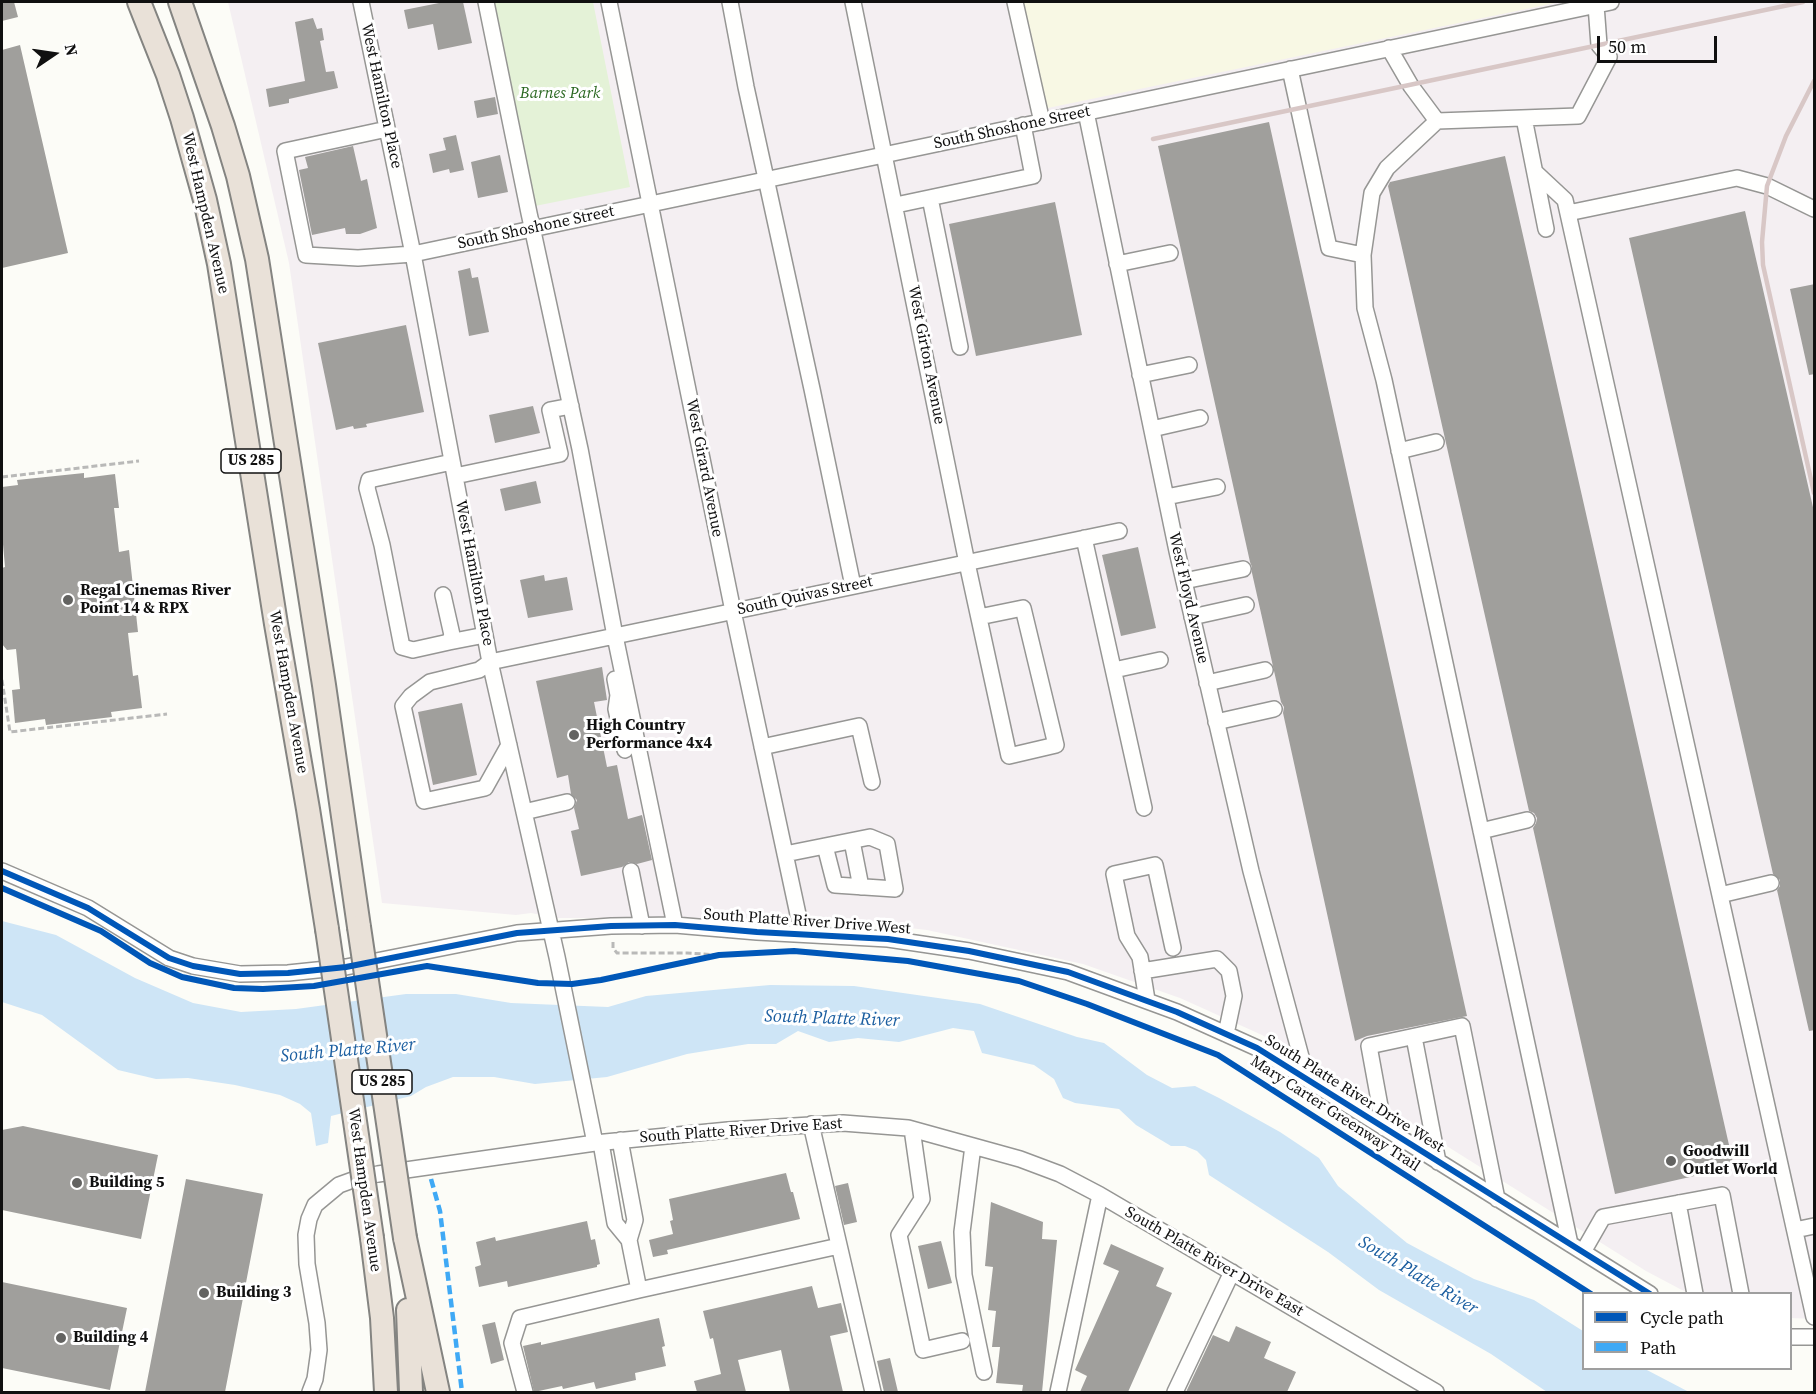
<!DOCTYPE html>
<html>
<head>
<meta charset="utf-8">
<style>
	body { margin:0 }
	#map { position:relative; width:1816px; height:1394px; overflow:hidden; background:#fcfcf7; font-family:"Source Serif 4",serif }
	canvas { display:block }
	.frame { position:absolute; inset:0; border:3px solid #101010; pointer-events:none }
	.legend { position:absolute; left:1582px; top:1292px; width:210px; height:78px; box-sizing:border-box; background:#fff; border:2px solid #9f9f9f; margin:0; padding:8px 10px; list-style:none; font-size:18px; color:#101010 }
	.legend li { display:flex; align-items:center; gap:12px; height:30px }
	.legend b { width:30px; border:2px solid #9f9f9f }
	.north { position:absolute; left:24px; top:24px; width:60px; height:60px; -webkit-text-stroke:4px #fff; paint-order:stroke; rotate:77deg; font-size:16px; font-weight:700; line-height:24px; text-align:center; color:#101010 }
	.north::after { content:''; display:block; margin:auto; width:21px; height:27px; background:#101010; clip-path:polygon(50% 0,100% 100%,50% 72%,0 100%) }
	.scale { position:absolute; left:1597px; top:36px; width:120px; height:27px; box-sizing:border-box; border:3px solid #101010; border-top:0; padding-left:8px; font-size:18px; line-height:21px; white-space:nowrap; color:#101010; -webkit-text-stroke:4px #fff; paint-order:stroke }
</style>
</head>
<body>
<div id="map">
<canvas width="1816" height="1394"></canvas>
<div class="frame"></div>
<ul class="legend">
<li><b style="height:8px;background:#0057b8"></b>Cycle path</li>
<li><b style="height:8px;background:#3fa9f5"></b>Path</li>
</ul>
<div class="north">N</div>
<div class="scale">50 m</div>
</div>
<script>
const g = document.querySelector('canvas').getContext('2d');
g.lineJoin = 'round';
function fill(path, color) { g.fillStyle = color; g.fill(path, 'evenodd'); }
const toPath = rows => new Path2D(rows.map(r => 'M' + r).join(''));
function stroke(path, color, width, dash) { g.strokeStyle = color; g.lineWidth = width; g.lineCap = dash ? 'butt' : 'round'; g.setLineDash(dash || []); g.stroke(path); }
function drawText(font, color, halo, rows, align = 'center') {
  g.font = font + ' "Source Serif 4",serif'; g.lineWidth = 6; g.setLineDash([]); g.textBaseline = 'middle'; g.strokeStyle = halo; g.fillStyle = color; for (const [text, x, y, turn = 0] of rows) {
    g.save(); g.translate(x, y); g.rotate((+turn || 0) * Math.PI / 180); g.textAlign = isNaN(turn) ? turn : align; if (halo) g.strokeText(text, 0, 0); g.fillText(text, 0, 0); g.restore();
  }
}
const industrial = toPath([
	[228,2,1814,2,1814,1319,1791,1318,1790,1294,1691,1294,1680,1289,1646,1271,1343,1081,1262,1035,1180,998,1083,964,927,930,850,921,743,918,556,918,531,913,516,915,382,903,289,263]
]);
const farmland = toPath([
	[1018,2,1560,2,1043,109]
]);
const green = toPath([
	[490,2,593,2,630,187,530,207]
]);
const water = toPath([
	[2,921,56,935,135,978,193,1003,241,1012,296,1009,406,994,456,994,511,1003,608,1007,646,996,770,985,854,986,980,1004,1077,1037,1104,1043,1147,1075,1172,1088,1195,1086,1219,1098,1280,1132,1319,1158,1338,1186,1407,1243,1474,1279,1534,1300,1583,1331,1584,1368,1645,1369,1689,1392,1547,1392,1491,1354,1379,1290,1328,1252,1209,1175,1206,1160,1197,1151,1185,1146,1171,1146,1136,1125,1119,1109,1075,1103,1063,1098,1054,1079,1034,1065,982,1053,974,1031,953,1028,899,1042,858,1038,829,1042,798,1031,776,1044,748,1044,687,1054,607,1077,535,1084,494,1077,453,1077,426,1087,411,1096,331,1116,328,1143,316,1146,311,1113,300,1104,280,1095,235,1085,188,1078,156,1079,118,1070,42,1015,2,1002]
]);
const building = toPath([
	[2,2,14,2,18,17,2,21],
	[444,2,463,2,472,43,438,50,433,24,408,29,404,10],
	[313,18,317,29,322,28,324,40,320,41,326,72,334,71,338,88,289,99,289,103,269,107,266,89,305,81,295,22],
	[20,45,68,253,2,268,2,50],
	[495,97,498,114,477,118,474,101],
	[1269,122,1467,1016,1367,1036,1355,1041,1283,713,1284,707,1281,702,1252,573,1252,567,1250,562,1158,146],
	[456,135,464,170,450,173,449,169,433,173,429,154,446,150,443,138],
	[353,146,361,181,367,179,377,228,360,234,346,234,345,228,312,235,299,170,308,168,305,157],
	[500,155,508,192,478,198,471,162],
	[1505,156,1734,1167,1615,1194,1533,828,1536,823,1537,818,1534,813,1529,811,1388,186,1390,182],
	[1055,202,1082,335,976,356,949,224],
	[1745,211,1815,516,1815,1030,1809,1031,1777,890,1780,886,1780,880,1773,874,1629,238],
	[470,268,472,278,478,277,489,332,469,336,458,271],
	[1815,284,1815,374,1809,375,1790,289],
	[406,325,424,412,366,424,367,427,354,429,353,426,336,430,318,343],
	[533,406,540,433,495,443,489,415],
	[84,473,84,478,115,474,119,508,114,508,119,552,129,550,138,632,128,633,133,676,138,675,142,708,111,712,112,717,46,725,45,719,15,723,12,690,20,689,16,649,7,650,2,644,2,568,5,567,2,533,2,487,18,485,17,480],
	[536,481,541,503,505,511,500,489],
	[1138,547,1156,628,1121,636,1102,555],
	[544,575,545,581,567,577,573,610,528,618,520,580],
	[602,667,607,700,594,702,607,767,617,765,628,819,642,815,652,860,637,864,629,862,622,867,581,876,571,831,579,829,574,808,577,800,571,794,568,775,557,778,536,681],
	[462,703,477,775,433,785,418,712],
	[23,1126,158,1155,141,1239,2,1210,2,1130],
	[786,1173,791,1192,793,1192,800,1219,667,1250,668,1254,653,1257,649,1240,673,1234,670,1221,673,1220,669,1199],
	[186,1179,263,1194,225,1392,145,1392],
	[848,1183,857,1222,844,1225,835,1186],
	[991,1202,1043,1222,1042,1239,1057,1240,1042,1392,1022,1392,1023,1385,996,1383,1000,1347,992,1347,996,1311,988,1310,993,1267,985,1266],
	[587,1221,591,1240,595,1239,600,1264,597,1265,597,1267,508,1287,507,1281,479,1287,475,1267,481,1265,476,1242,495,1237,496,1241],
	[941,1241,952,1283,928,1289,918,1246],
	[1111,1244,1164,1268,1156,1286,1172,1293,1128,1392,1080,1392,1087,1376,1075,1370,1119,1271,1103,1264],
	[2,1282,127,1308,110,1390,2,1368],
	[812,1286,818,1308,841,1303,848,1332,830,1336,843,1392,790,1392,781,1350,738,1360,746,1392,697,1392,694,1381,721,1374,713,1338,710,1339,703,1311],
	[659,1318,665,1346,662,1347,666,1366,635,1373,636,1380,596,1389,594,1382,563,1389,562,1386,534,1392,523,1346,541,1342,541,1345],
	[495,1322,504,1360,491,1364,482,1325],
	[1236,1326,1271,1342,1264,1358,1296,1372,1287,1392,1186,1392,1213,1335,1229,1342],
	[890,1358,898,1392,884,1392,877,1361]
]);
const path = toPath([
	[2,477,139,461],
	[2,680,10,732,167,714],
	[613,942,613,948,617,953,687,953,719,955]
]);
const minor = toPath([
	[361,2,413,254,490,662,557,957,595,1143],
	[486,2,529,213,580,449,615,636,675,925],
	[609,2,733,611,802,933],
	[730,2,746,87,812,389,853,586],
	[853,2,967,563,1009,756,1056,745,1023,608,979,617],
	[1015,2,1042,122],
	[1389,48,1411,86,1437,121,1578,116,1609,57,1599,45,1596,5],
	[1290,69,1329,248,1363,255,1372,193,1387,168,1437,121],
	[1086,112,1177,551,1251,871,1307,1079],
	[1524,118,1546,229],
	[387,129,285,151,306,255,358,258,413,254,1611,2],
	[1535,172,1565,200,1814,1317],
	[930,198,960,347],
	[896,205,1033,176,1023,125],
	[1568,213,1737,178,1767,186,1814,209],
	[1363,255,1365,308,1384,380,1570,1244],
	[1117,264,1170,253],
	[1140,375,1189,365],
	[1152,429,1200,418],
	[1399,451,1436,442],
	[455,476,560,454,550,410,571,406],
	[1166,497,1217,487],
	[1084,538,1144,808],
	[1184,581,1243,569],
	[443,595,452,635,449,642,413,650,402,647,382,545,367,488,369,480,452,462],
	[1192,617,1246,605],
	[449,642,485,635],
	[1114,670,1160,660],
	[615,679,618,695,616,709,625,750],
	[1207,683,1265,670],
	[1216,722,1274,709],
	[509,745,485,788,424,801,403,706,411,696,430,682,479,670,490,662,1119,531],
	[762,747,859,726,872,782],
	[524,812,567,802],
	[1481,831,1527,820],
	[852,841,861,887],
	[785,854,870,837,887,844,895,889,835,885,825,846],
	[2,871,88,908,169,958,193,966,240,974,288,973,346,967,517,933,611,926,675,925,757,932,888,939,969,951,1068,972,1177,1012,1257,1048,1650,1294],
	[631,871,642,926],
	[1720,895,1771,883],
	[1142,971,1217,959,1229,971,1234,996,1226,1034],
	[1147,1000,1140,957,1127,936,1114,874,1155,865,1173,948],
	[1414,1037,1438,1162],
	[811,1124,873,1392],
	[1384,1128,1369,1046,1462,1026,1497,1199],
	[912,1129,922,1199,899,1235,923,1350,962,1341],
	[601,1143,615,1223,629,1240,635,1220,620,1140],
	[973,1146,962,1232,964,1275,984,1372],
	[1678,1203,1695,1294],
	[1795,1230,1814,1226],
	[629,1240,639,1290,839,1246],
	[1583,1252,1603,1217,1722,1195,1741,1294],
	[1790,1337,1814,1337],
	[310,1392,315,1379,319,1350,317,1323,307,1264,306,1235,309,1219,315,1205,339,1185,361,1177,378,1174,595,1143,728,1130,843,1123,908,1128,1020,1159,1060,1174,1100,1195,1436,1392],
	[525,1392,512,1343,520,1318,639,1290],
	[1058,1392,1100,1195],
	[1175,1392,1232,1272]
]);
const highway = toPath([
	[139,2,168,75,182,118,205,200,219,264,276,624,308,809,327,929],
	[180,2,223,126,238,176,257,259,324,685,359,927],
	[372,1238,382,1318,386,1392],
	[405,1238,438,1392],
	[408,1310,411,1392]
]);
const rail = toPath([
	[1814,81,1786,136,1767,186,1762,242,1763,265,1814,493],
	[1153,139,1803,2]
]);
const highwayBridge = toPath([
	[359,927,405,1238],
	[327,929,372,1238]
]);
const quiet = toPath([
	[431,1179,440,1211,462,1392]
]);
const cycleway = toPath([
	[2,871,88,908,169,958,193,966,240,974,288,973,346,967,517,933,611,926,675,925,757,932,888,939,969,951,1068,972,1177,1012,1257,1048,1650,1294],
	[2,888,101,931,150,963,182,977,234,988,263,989,314,986,427,966,538,983,572,984,601,980,719,955,794,951,908,961,1019,981,1087,1004,1218,1055,1591,1294]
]);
const markers = [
	[68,600,6,"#636361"],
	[574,735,6,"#636361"],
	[1671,1161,6,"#636361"],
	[77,1183,6,"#636361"],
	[204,1293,6,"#636361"],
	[61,1338,6,"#636361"]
];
const shields = [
	[251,461,60],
	[382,1082,60]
];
const shieldNames = [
	["US 285",251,461],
	["US 285",382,1082]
];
const parkNames = [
	["Barnes Park",560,94]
];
const streetNames = [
	["West Hamilton Place",381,96,78],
	["South Shoshone Street",1012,128,-12],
	["West Hampden Avenue",205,213,77],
	["South Shoshone Street",536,228,-12],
	["West Girton Avenue",926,355,79],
	["West Girard Avenue",704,468,79],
	["West Hamilton Place",474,573,79],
	["South Quivas Street",805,596,-12],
	["West Floyd Avenue",1188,598,77],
	["West Hampden Avenue",288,692,80],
	["South Platte River Drive West",807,922,4],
	["South Platte River Drive West",1354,1094,32],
	["Mary Carter Greenway Trail",1335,1114,33],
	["South Platte River Drive East",741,1131,-4],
	["West Hampden Avenue",364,1190,82],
	["South Platte River Drive East",1214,1262,30]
];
const poiNames = [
	["Regal Cinemas River",80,591],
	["Point 14 & RPX",80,609],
	["High Country",586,726],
	["Performance 4x4",586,744],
	["Goodwill",1683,1152],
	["Outlet World",1683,1170],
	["Building 5",89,1183],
	["Building 3",216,1293],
	["Building 4",73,1338]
];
const waterNames = [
	["South Platte River",832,1019,2],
	["South Platte River",348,1051,-5],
	["South Platte River",1418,1276,31]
];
fill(industrial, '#f4eff2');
fill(farmland, '#f8f8e4');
fill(green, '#e4f2d7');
fill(water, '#cee5f6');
fill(building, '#a09f9c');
stroke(minor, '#969694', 18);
stroke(highway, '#848481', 26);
stroke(path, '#b9b9b8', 3, [6, 3]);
stroke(minor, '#fffffe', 15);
stroke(highway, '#e9e1d8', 22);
stroke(rail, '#d8c7c6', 4.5);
stroke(highwayBridge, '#848481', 26, []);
stroke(highwayBridge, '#e9e1d8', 22);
stroke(quiet, '#3fa9f5', 4.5, [9, 4.5]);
stroke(cycleway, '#0057b8', 6);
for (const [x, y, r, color] of markers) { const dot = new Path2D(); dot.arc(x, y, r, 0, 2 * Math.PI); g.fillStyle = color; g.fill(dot); stroke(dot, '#fff', 2); }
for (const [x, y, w] of shields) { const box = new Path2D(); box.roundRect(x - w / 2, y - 12, w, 24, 4.5); g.fillStyle = '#fff'; g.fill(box); stroke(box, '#101010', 1.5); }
drawText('bold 15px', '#101010', null, shieldNames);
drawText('italic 16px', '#2b6821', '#fff', parkNames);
drawText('16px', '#101010', '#fff', streetNames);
drawText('bold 16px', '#101010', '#fff', poiNames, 'left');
drawText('italic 18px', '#1b5ea0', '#fff', waterNames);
</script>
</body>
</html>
